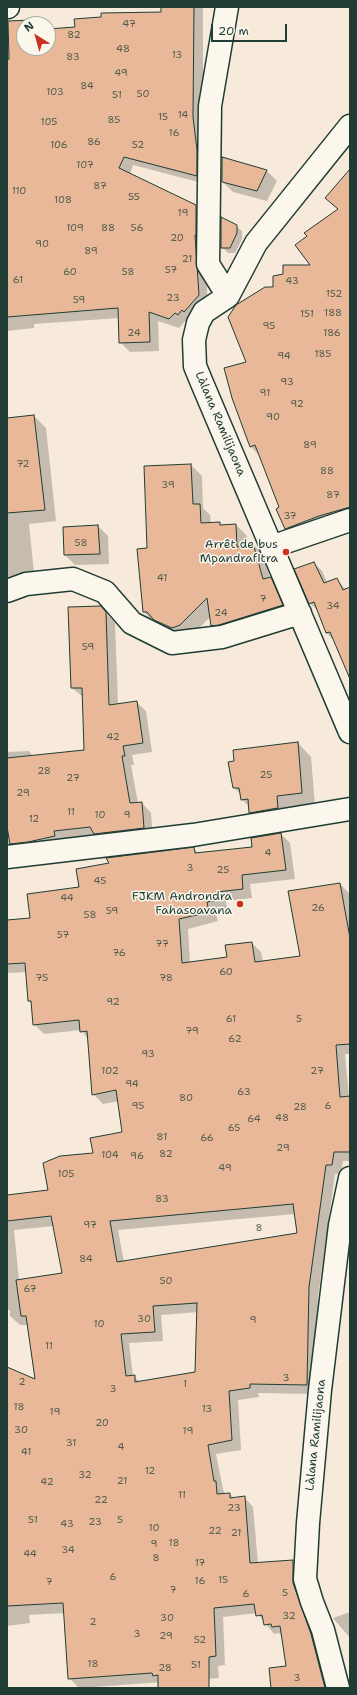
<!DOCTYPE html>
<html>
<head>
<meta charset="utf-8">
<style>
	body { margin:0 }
	#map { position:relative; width:357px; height:1695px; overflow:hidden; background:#f7eadb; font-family:"Shantell Sans",sans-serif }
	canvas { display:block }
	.frame { position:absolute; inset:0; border:8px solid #1f3d34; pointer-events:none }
	.north { position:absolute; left:16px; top:16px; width:40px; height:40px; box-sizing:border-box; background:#fbf7ec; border:1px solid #a3ada2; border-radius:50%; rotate:323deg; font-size:11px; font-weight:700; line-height:16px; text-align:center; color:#1f3d34 }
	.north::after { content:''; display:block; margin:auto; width:14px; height:18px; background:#c8321e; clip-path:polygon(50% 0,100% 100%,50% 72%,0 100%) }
	.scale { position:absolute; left:211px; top:24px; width:76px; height:18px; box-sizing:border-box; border:2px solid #1f3d34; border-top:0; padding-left:5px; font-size:12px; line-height:14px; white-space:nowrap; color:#1f3d34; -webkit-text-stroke:3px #fbf7ec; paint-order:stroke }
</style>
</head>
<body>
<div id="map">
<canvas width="357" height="1695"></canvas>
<div class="frame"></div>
<div class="north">N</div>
<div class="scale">20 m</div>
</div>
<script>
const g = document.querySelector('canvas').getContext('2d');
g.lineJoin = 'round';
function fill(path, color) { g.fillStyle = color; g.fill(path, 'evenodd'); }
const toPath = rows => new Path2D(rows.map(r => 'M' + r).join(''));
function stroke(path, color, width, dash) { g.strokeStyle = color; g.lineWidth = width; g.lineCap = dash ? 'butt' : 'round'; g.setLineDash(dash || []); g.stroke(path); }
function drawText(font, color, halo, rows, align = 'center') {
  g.font = font + ' "Shantell Sans",sans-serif'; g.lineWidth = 3; g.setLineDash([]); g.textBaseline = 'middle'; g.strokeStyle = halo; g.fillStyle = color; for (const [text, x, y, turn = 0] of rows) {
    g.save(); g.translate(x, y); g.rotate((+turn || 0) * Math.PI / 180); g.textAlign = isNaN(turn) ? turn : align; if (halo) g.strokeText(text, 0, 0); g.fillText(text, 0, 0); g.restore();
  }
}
const shadow = toPath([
	[162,7,203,7,203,127,206,184,133,165,130,174,196,206,205,216,204,243,208,305,188,324,185,321,179,328,158,321,159,351,130,352,120,342,119,318,34,324,34,328,7,331,7,45,9,45,9,22,31,21,33,24,24,24,24,48,48,48,48,30,76,28,162,13],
	[223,158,267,171,277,181,267,201,233,192,223,182],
	[350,185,350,518,294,537,286,528,280,508,259,455,251,447,248,362,274,288,312,266,339,210,335,206],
	[236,226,242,231,242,239,235,253,228,253,223,248],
	[34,416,46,428,56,521,29,524,35,583,7,586,7,419],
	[191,465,202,476,203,508,210,515,211,523,219,523,223,526,236,525,247,536,247,546,253,544,263,555,270,578,281,589,293,616,223,636,212,625,211,616,191,636,167,631,158,622,154,623,144,612,148,549],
	[98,526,108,536,109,564,75,565,65,555,64,528],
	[314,563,322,571,327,582,337,579,346,590,350,588,350,636,335,641,326,633,319,612,310,603],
	[100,607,115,623,118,705,136,702,146,711,152,752,132,755,134,765,131,765,138,803,142,803,151,813,153,838,7,855,7,752,29,751,33,756,85,751,83,697,72,688],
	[298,743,311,757,315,806,263,826,250,813,249,807,242,799,241,794,234,788],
	[281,834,290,843,295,879,250,884,252,898,226,901,227,909,215,911,218,921,188,929,190,963,228,958,252,943,261,952,263,962,301,957,340,884,349,893,350,1054,345,1054,349,1097,350,1097,350,1161,343,1161,341,1174,335,1174,318,1296,316,1394,258,1393,259,1397,238,1400,241,1450,216,1454,223,1489,225,1494,230,1494,234,1498,244,1497,253,1507,258,1564,293,1561,302,1571,331,1688,272,1688,287,1667,283,1636,279,1633,274,1634,257,1613,223,1617,225,1665,218,1666,219,1678,79,1688,69,1678,65,1613,29,1615,30,1623,7,1626,7,1368,36,1381,28,1325,20,1325,10,1316,10,1310,7,1310,7,1196,49,1191,94,1154,123,1133,119,1101,103,1104,93,1094,89,1040,81,1030,44,1034,34,1024,32,1003,29,1001,27,972,9,973,7,971,7,921,31,919,80,888,194,849,199,854,253,848],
	[295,1214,298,1234,124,1262,118,1230],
	[54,1226,63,1274,19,1281,14,1230],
	[198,1312,196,1373,140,1382,133,1376,129,1343,163,1341,161,1315],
	[350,1612,350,1638,333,1618]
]);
const building = toPath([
	[161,7,194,7,193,117,197,150,197,176,124,157,119,168,196,205,196,236,195,235,199,295,184,312,182,310,178,315,175,313,169,319,149,312,150,342,119,343,118,308,7,317,7,60,9,59,8,21,31,20,31,24,24,24,24,48,48,48,48,29,75,27,74,19,101,17,101,13,161,12,161,7],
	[222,157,267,170,257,191,222,182,222,157],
	[350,169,350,507,319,516,285,529,276,509,279,507,255,445,250,447,232,398,224,368,246,362,228,317,236,305,265,287,273,287,273,276,283,274,283,265,310,265,295,245,307,236,304,233,338,209,325,198,350,169],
	[221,217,237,225,237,233,230,248,221,248,221,217],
	[34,415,45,510,7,513,7,418,34,415],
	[191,464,193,504,200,504,201,523,220,522,220,525,236,524,237,547,253,543,263,579,271,577,283,605,219,625,211,626,207,598,180,625,172,628,154,620,147,612,143,612,137,549,147,548,144,466,191,464],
	[98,525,100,554,64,555,63,527,98,525],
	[314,562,324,583,337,578,343,590,350,587,350,679,330,632,326,633,314,602,309,604,294,569,314,562],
	[101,606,106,612,109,705,137,701,143,743,123,746,125,756,122,756,130,803,142,802,144,828,94,834,90,827,54,831,55,836,28,842,10,844,7,827,7,758,84,750,82,688,71,688,68,607,101,606],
	[298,742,302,793,277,796,278,808,249,813,248,799,241,800,239,788,233,788,228,762,234,761,233,750,298,742],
	[281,833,286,870,242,875,243,889,217,892,218,900,207,902,209,912,179,919,182,963,227,957,225,945,252,942,255,962,300,956,288,891,340,883,350,938,350,1044,336,1045,340,1097,350,1096,350,1152,334,1152,332,1165,326,1165,309,1287,307,1385,250,1384,250,1388,229,1391,232,1440,208,1445,214,1481,216,1481,217,1494,230,1493,230,1498,245,1496,250,1563,293,1560,293,1583,311,1634,325,1688,271,1688,269,1668,286,1666,280,1626,272,1627,271,1624,264,1625,262,1615,256,1616,254,1604,214,1608,216,1656,209,1657,209,1688,158,1688,158,1675,153,1676,152,1673,68,1679,63,1603,7,1606,7,1367,35,1379,26,1316,21,1316,16,1280,62,1273,51,1216,7,1221,7,1195,48,1190,43,1163,60,1156,93,1153,90,1138,122,1132,116,1090,92,1095,87,1031,80,1032,79,1020,33,1025,31,1001,28,1001,25,963,7,964,7,920,30,918,27,894,79,887,76,869,109,863,106,858,194,847,195,853,252,847,251,838,281,833],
	[293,1204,297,1233,117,1262,110,1221,293,1204],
	[197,1303,195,1372,135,1382,135,1375,126,1376,121,1334,155,1332,153,1306,197,1303]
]);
const minor = toPath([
	[7,7,8,7],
	[227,7,210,106,208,264,228,296],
	[350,126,256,243,228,296,204,312,198,323,194,340,195,366,202,383,350,732],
	[271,547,350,520],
	[7,591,26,584,73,579,105,592,132,623,172,643,222,637,300,613],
	[7,857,193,835,350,809],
	[338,1688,323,1630,312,1602,305,1579,308,1523,320,1390,340,1225,350,1178]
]);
const markers = [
	[286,552,4,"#c8321e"],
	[240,904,4,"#c8321e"]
];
const numberNames = [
	["47",129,24],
	["82",74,35],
	["48",123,49],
	["13",177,55],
	["83",73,57],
	["49",121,73],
	["84",87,86],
	["103",55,92],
	["50",143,94],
	["51",117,95],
	["14",183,115],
	["15",163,117],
	["85",114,120],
	["105",49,122],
	["16",174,133],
	["86",94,142],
	["106",59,145],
	["52",138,145],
	["107",85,165],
	["87",100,186],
	["110",19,191],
	["55",134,197],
	["108",63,200],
	["19",183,213],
	["109",75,228],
	["88",108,228],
	["56",137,228],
	["20",177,238],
	["90",42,244],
	["89",91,251],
	["21",187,259],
	["57",171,270],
	["60",70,272],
	["58",128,272],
	["61",18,280],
	["43",292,281],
	["152",334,294],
	["23",173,298],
	["59",79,300],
	["188",333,313],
	["151",307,314],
	["95",269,326],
	["24",134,333],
	["186",332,333],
	["185",323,354],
	["94",284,356],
	["93",287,382],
	["91",265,393],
	["92",297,404],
	["90",273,417],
	["89",310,445],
	["72",23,464],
	["88",327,471],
	["39",168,485],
	["87",333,495],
	["37",290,516],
	["58",81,543],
	["41",162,578],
	["7",263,599],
	["34",333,606],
	["24",221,613],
	["59",88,647],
	["42",113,737],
	["28",44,771],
	["25",266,775],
	["27",73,778],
	["29",23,793],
	["11",71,812],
	["10",100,815],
	["9",127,815],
	["12",34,819],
	["4",268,853],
	["3",190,868],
	["25",223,870],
	["45",100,881],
	["44",67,898],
	["26",318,908],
	["59",112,911],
	["58",90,915],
	["57",63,935],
	["77",162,944],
	["76",119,953],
	["60",226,972],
	["75",42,978],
	["78",166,978],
	["92",113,1002],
	["61",231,1019],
	["5",299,1019],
	["79",192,1031],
	["62",235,1039],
	["93",148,1054],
	["102",110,1071],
	["27",317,1071],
	["94",132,1084],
	["63",244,1092],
	["80",186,1098],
	["95",138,1106],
	["6",328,1106],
	["28",300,1107],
	["48",282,1118],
	["64",254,1119],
	["65",234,1128],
	["81",162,1137],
	["66",207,1138],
	["29",283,1148],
	["82",166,1154],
	["104",110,1155],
	["96",137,1156],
	["49",225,1168],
	["105",66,1174],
	["83",162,1199],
	["97",90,1225],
	["8",259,1228],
	["84",86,1259],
	["50",166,1281],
	["67",30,1289],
	["30",144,1319],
	["9",253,1320],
	["10",99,1324],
	["11",49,1346],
	["3",286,1378],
	["2",22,1382],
	["1",185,1384],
	["3",113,1389],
	["18",19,1407],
	["13",207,1409],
	["19",55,1412],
	["20",102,1423],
	["30",21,1430],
	["19",188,1431],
	["31",71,1443],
	["4",121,1447],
	["41",26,1452],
	["12",150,1471],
	["32",85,1475],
	["21",122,1481],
	["42",47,1482],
	["11",182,1495],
	["22",101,1500],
	["23",234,1508],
	["51",33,1520],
	["5",120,1520],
	["23",95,1522],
	["43",67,1524],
	["10",154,1528],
	["22",215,1531],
	["21",236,1533],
	["18",174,1543],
	["9",154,1544],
	["34",68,1550],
	["44",30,1554],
	["8",156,1558],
	["17",200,1563],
	["6",113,1577],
	["15",223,1580],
	["16",200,1581],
	["7",49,1582],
	["7",173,1590],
	["5",285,1593],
	["6",246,1594],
	["32",289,1616],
	["30",167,1618],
	["2",93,1622],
	["3",137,1634],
	["29",166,1636],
	["52",200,1640],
	["18",93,1664],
	["51",196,1665],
	["28",165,1668],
	["3",297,1678]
];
const streetNames = [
	["Làlana Ramilijaona",220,424,67],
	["Làlana Ramilijaona",316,1435,-84]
];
const poiNames = [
	["Arrêt de bus",278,545],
	["Mpandrafitra",278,559],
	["FJKM Androndra",232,897],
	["Fahasoavana",232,911]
];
fill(shadow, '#0003');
fill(building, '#e8b899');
stroke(building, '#1f3d34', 1);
stroke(minor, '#1f3d34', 25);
stroke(minor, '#fbf7ec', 22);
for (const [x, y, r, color] of markers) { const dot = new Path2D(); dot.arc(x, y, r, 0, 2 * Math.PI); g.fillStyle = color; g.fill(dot); stroke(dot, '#fbf7ec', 1.5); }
drawText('10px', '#515c4d', null, numberNames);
drawText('12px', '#1f3d34', '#fbf7ec', streetNames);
drawText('12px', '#1f3d34', '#fbf7ec', poiNames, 'right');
</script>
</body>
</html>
